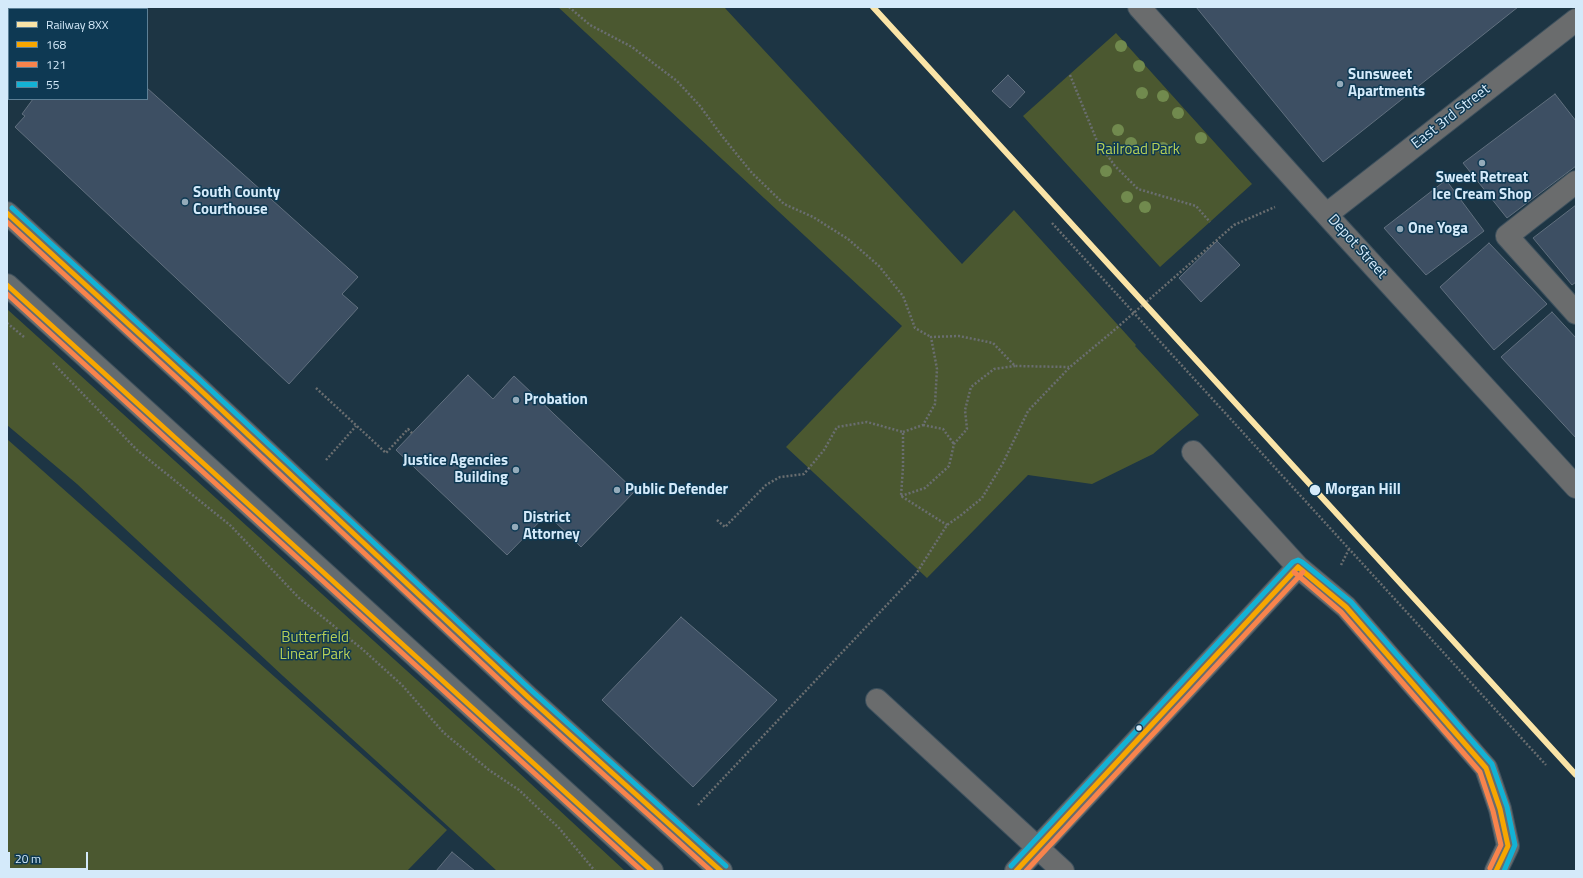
<!DOCTYPE html>
<html>
<head>
<meta charset="utf-8">
<style>
	body { margin:0 }
	#map { position:relative; width:1583px; height:878px; overflow:hidden; background:#1d3544; font-family:"Titillium Web",sans-serif }
	canvas { display:block }
	.frame { position:absolute; inset:0; border:8px solid #d4eafa; pointer-events:none }
	.legend { position:absolute; left:8px; top:8px; width:140px; height:92px; box-sizing:border-box; background:#0e3953; border:1px solid #5d8096; margin:0; padding:5px 7px; list-style:none; font-size:12px; color:#d4eafa }
	.legend li { display:flex; align-items:center; gap:8px; height:20px }
	.legend b { width:20px; border:1px solid #5d8096 }
	.scale { position:absolute; left:8px; top:852px; width:80px; height:18px; box-sizing:border-box; border:2px solid #d4eafa; border-top:0; padding-left:5px; font-size:12px; line-height:14px; white-space:nowrap; color:#d4eafa; -webkit-text-stroke:3px #0e3953; paint-order:stroke }
</style>
</head>
<body>
<div id="map">
<canvas width="1583" height="878"></canvas>
<div class="frame"></div>
<ul class="legend">
<li><b style="height:5px;background:#fae4a7"></b>Railway 8XX</li>
<li><b style="height:5px;background:#f7a600"></b>168</li>
<li><b style="height:5px;background:#f8844c"></b>121</li>
<li><b style="height:5px;background:#13b2d5"></b>55</li>
</ul>
<div class="scale">20 m</div>
</div>
<script>
const g = document.querySelector('canvas').getContext('2d');
g.lineJoin = 'round';
function fill(path, color) { g.fillStyle = color; g.fill(path, 'evenodd'); }
const toPath = rows => new Path2D(rows.map(r => 'M' + r).join(''));
function stroke(path, color, width, dash) { g.strokeStyle = color; g.lineWidth = width; g.lineCap = dash ? 'butt' : 'round'; g.setLineDash(dash || []); g.stroke(path); }
function drawText(font, color, halo, rows, align = 'center') {
  g.font = font + ' "Titillium Web",sans-serif'; g.lineWidth = 3; g.setLineDash([]); g.textBaseline = 'middle'; g.strokeStyle = halo; g.fillStyle = color; for (const [text, x, y, turn = 0] of rows) {
    g.save(); g.translate(x, y); g.rotate((+turn || 0) * Math.PI / 180); g.textAlign = isNaN(turn) ? turn : align; if (halo) g.strokeText(text, 0, 0); g.fillText(text, 0, 0); g.restore();
  }
}
const green = toPath([
	[558,7,724,7,962,264,1014,210,1136,345,1135,346,1199,415,1153,454,1092,484,1028,475,927,578,786,447,902,326],
	[1116,33,1252,184,1160,267,1023,116],
	[7,309,490,746,625,871,497,871,283,676,77,484,7,425],
	[7,439,447,830,407,871,7,871]
]);
const building = toPath([
	[1196,7,1518,7,1323,162,1196,7],
	[1008,75,1025,92,1010,108,992,91,1008,75],
	[147,88,358,277,342,294,358,308,289,384,15,127,25,116,22,114,33,99,147,99,147,88],
	[1555,94,1576,121,1576,166,1507,218,1463,163,1555,94],
	[1446,180,1484,231,1426,275,1384,228,1446,180],
	[1576,205,1576,282,1572,285,1533,238,1576,205],
	[1217,241,1240,265,1201,302,1179,278,1217,241],
	[1489,243,1547,304,1494,350,1440,287,1489,243],
	[1552,312,1576,338,1576,438,1501,357,1552,312],
	[468,375,493,399,514,376,635,491,581,547,547,514,507,555,396,450,468,375],
	[681,617,777,700,693,787,602,700,681,617],
	[452,852,475,871,436,871,452,852]
]);
const path = toPath([
	[569,7,590,25,632,47,677,81,700,106,722,136,752,173,784,204,813,217,848,239,879,266,903,296,915,328,931,337],
	[1070,75,1097,141,1115,166,1138,189,1196,206,1210,222],
	[1052,223,1546,765],
	[7,323,24,337],
	[53,363,137,450,231,526,299,598,361,648,402,685,444,733,489,770,519,790,559,828,595,871],
	[316,388,386,453,408,429,412,433],
	[923,425,943,429,954,444],
	[903,432,923,425,935,404,937,369,931,337,959,336,993,343,1015,366,1069,367],
	[326,460,356,426],
	[901,496,925,488,949,466,954,444,967,429,965,410,971,387,994,369,1015,366],
	[717,520,725,527,766,485,780,477,804,474,824,450,837,427,867,422,903,432,903,467,901,496,947,525],
	[1341,565,1349,549],
	[698,805,916,574,947,525,960,516,982,498,1003,463,1028,411,1070,367,1112,332,1234,225,1275,207]
]);
const minor = toPath([
	[1139,7,1334,223,1576,487],
	[7,16,9,14],
	[1576,182,1507,236,1576,313],
	[1327,214,1576,20],
	[1193,452,1298,567,1346,607,1486,768,1500,809,1508,846,1496,871],
	[877,700,1063,871],
	[1016,871,1298,567]
]);
const major = toPath([
	[7,213,195,385,528,697,721,871],
	[7,285,652,871]
]);
const bus1 = toPath([
	[7,213,195,385,528,697,721,871],
	[7,285,652,871],
	[1298,567,1346,607,1486,768,1500,809,1508,846,1496,871],
	[1016,871,1298,567]
]);
const bus2 = toPath([
	[7,222,190,390,523,702,711,871],
	[7,294,642,871],
	[1294,572,1341,612,1480,772,1493,811,1501,845,1490,868],
	[1026,871,1303,572]
]);
const bus3 = toPath([
	[12,208,200,380,533,692,726,866],
	[1011,866,1293,562,1298,560,1302,562,1351,602,1492,764,1507,807,1515,845,1504,871]
]);
const rail1 = toPath([
	[873,7,1576,775]
]);
const trees = [
	[1121,46],
	[1139,66],
	[1142,93],
	[1163,96],
	[1178,113],
	[1118,130],
	[1201,138],
	[1131,143],
	[1163,148],
	[1106,171],
	[1127,197],
	[1145,207]
];
const markers = [
	[1340,84,4,"#94abba"],
	[1482,163,4,"#94abba"],
	[185,202,4,"#94abba"],
	[1400,229,4,"#94abba"],
	[516,400,4,"#94abba"],
	[516,470,4,"#94abba"],
	[617,490,4,"#94abba"],
	[1315,490,6,"#d4eafa"],
	[515,527,4,"#94abba"],
	[1139,728,3.5,"#d4eafa"]
];
const poiNames = [
	["Sunsweet",1348,75],
	["Apartments",1348,92],
	["Sweet Retreat",1482,178,"center"],
	["Ice Cream Shop",1482,195,"center"],
	["South County",193,193],
	["Courthouse",193,210],
	["One Yoga",1408,229],
	["Probation",524,400],
	["Justice Agencies",508,461,"right"],
	["Building",508,478,"right"],
	["Public Defender",625,490],
	["District",523,518],
	["Attorney",523,535]
];
const streetNames = [
	["East 3rd Street",1451,117,-38],
	["Depot Street",1357,247,48]
];
const parkNames = [
	["Railroad Park",1138,150],
	["Butterfield",315,638],
	["Linear Park",315,655]
];
const stopNames = [
	["Morgan Hill",1325,490]
];
fill(green, '#4b5830');
fill(building, '#3d4f63');
stroke(building, '#61707f', 1);
stroke(minor, '#3e515e', 24);
stroke(major, '#3e515e', 24);
stroke(path, '#6a6e70', 2.5, [2, 2]);
stroke(minor, '#6a6c6d', 22);
stroke(major, '#656c6f', 22);
stroke(bus1, '#f7a600', 5);
stroke(bus2, '#f8844c', 5);
stroke(bus3, '#13b2d5', 5);
stroke(rail1, '#fae4a7', 6);
g.fillStyle = '#718a4e';
for (const [x, y] of trees) { g.beginPath(); g.arc(x, y, 6, 0, 2 * Math.PI); g.fill(); }
for (const [x, y, r, color] of markers) { const dot = new Path2D(); dot.arc(x, y, r, 0, 2 * Math.PI); g.fillStyle = color; g.fill(dot); stroke(dot, '#0e3953', 1.5); }
drawText('bold 15px', '#d4eafa', '#0e3953', poiNames, 'left');
drawText('15px', '#d4eafa', '#0e3953', streetNames);
drawText('15px', '#b6cf56', '#0e3953', parkNames);
drawText('bold 15px', '#d4eafa', '#0e3953', stopNames, 'left');
</script>
</body>
</html>
